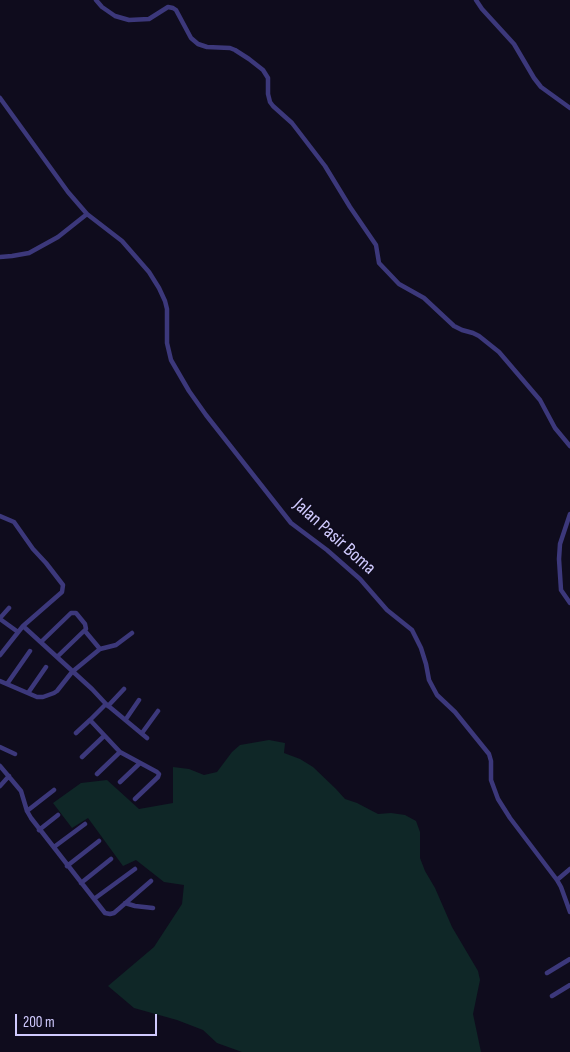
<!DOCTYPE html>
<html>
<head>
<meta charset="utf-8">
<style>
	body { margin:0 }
	#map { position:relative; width:570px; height:1052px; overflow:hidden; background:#0f0c1d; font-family:"Sofia Sans Condensed",sans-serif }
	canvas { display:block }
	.scale { position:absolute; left:15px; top:1014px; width:142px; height:22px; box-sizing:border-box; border:2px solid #d0cafe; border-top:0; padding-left:6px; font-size:15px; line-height:18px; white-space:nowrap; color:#d0cafe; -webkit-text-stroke:4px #0f0c1d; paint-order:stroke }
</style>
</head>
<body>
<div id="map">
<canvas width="570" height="1052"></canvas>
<div class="scale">200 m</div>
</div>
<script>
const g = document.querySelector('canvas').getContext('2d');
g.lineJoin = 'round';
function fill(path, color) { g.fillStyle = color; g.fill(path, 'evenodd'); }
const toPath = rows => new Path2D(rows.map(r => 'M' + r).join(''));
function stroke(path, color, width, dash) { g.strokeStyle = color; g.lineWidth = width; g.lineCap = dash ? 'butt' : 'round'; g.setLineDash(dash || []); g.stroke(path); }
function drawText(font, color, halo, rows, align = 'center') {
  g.font = font + ' "Sofia Sans Condensed",sans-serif'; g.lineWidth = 4; g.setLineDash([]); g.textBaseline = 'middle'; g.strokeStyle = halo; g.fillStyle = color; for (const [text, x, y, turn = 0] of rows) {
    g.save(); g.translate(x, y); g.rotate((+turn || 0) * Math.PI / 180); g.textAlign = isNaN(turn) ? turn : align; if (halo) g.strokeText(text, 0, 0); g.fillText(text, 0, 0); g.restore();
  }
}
const green = toPath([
	[269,740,285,743,284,753,300,759,313,767,336,789,345,799,357,803,378,814,391,813,405,815,416,821,420,832,420,858,425,871,435,888,452,927,478,971,480,980,473,1014,481,1052,242,1052,217,1043,203,1030,177,1020,134,1008,108,986,154,947,182,904,184,885,164,882,136,860,123,866,88,818,72,828,53,803,81,783,107,780,139,809,173,803,173,767,189,769,204,775,217,772,232,752,240,745]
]);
const minor = toPath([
	[96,0,102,7,115,16,129,20,149,19,168,7,173,8,176,10,191,38,198,44,207,47,230,48,235,50,249,59,263,70,268,78,268,94,270,102,273,106,292,123,325,166,350,207,376,245,379,263,399,284,424,298,454,326,462,330,473,333,479,336,499,352,540,400,555,428,570,446],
	[476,0,482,9,514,44,534,78,541,87,570,108],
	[0,98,68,192,87,214,122,241,149,272,159,288,165,301,167,309,167,343,171,360,189,391,206,415,291,523,327,550,360,579,387,610,412,630,421,648,426,664,429,680,437,695,455,712,489,754,491,761,491,780,498,799,510,818,557,880,561,887,570,912],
	[0,257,12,256,29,253,58,237,87,214],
	[570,514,560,544,559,559,561,590,570,603],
	[0,516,14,522,33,549,46,563,63,585,62,592,23,626,0,655],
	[0,618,9,608],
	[0,619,18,632],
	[23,626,92,689,106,704,147,738],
	[85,631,100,649],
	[41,642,71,613,76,613,85,624,86,629,57,657],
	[0,681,37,697,43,697,54,693,57,691,72,672,100,649,116,645,132,633],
	[7,684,30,651],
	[28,693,46,667],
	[106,704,90,720,120,752,157,772,159,774,158,777,135,799],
	[108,706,124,689],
	[126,719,139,700],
	[76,733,90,720],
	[142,733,158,711],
	[0,747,15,754],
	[82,757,104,736],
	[0,766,21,791,27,811,31,818,105,913,110,914,114,913,151,881],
	[97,774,120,752],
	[120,782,140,763],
	[0,786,9,776],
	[27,811,54,790],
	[39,830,58,815],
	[54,847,85,824],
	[67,866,99,841],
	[557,880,570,869],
	[81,883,111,859],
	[94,899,135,869],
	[125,903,135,906,153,908],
	[547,973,570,959],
	[552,996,570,985]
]);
const streetNames = [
	["Jalan Pasir Boma",334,537,42]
];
fill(green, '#0f2727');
stroke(minor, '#3c387b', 4.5);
drawText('19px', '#d0cafe', '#0f0c1d', streetNames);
</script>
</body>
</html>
